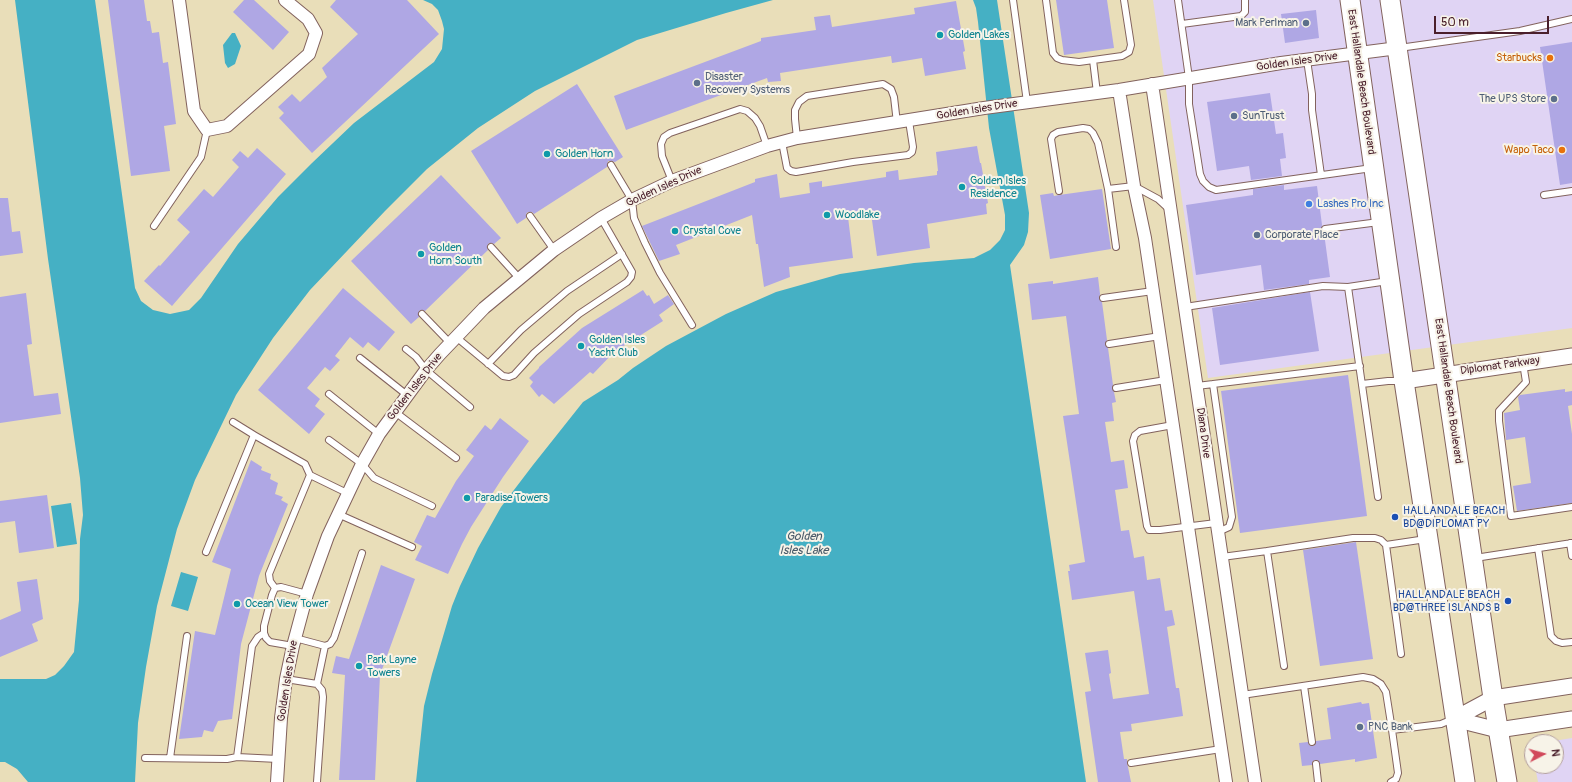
<!DOCTYPE html>
<html>
<head>
<meta charset="utf-8">
<style>
	body { margin:0 }
	#map { position:relative; width:1572px; height:782px; overflow:hidden; background:#e9deb9; font-family:Pangolin,sans-serif }
	canvas { display:block }
	.north { position:absolute; left:1524px; top:734px; width:40px; height:40px; box-sizing:border-box; background:#f7f3e8; border:1px solid #b29e9c; border-radius:50%; rotate:84deg; font-size:11px; font-weight:700; line-height:16px; text-align:center; color:#4a1f2b }
	.north::after { content:''; display:block; margin:auto; width:14px; height:18px; background:#d1495b; clip-path:polygon(50% 0,100% 100%,50% 72%,0 100%) }
	.scale { position:absolute; left:1434px; top:16px; width:115px; height:18px; box-sizing:border-box; border:2px solid #4a1f2b; border-top:0; padding-left:5px; font-size:12px; line-height:14px; white-space:nowrap; color:#4a1f2b; -webkit-text-stroke:3px #f7f3e8; paint-order:stroke }
</style>
</head>
<body>
<div id="map">
<canvas width="1572" height="782"></canvas>
<div class="north">N</div>
<div class="scale">50 m</div>
</div>
<script>
const g = document.querySelector('canvas').getContext('2d');
g.lineJoin = 'round';
function fill(path, color) { g.fillStyle = color; g.fill(path, 'evenodd'); }
const toPath = rows => new Path2D(rows.map(r => 'M' + r).join(''));
function stroke(path, color, width, dash) { g.strokeStyle = color; g.lineWidth = width; g.lineCap = dash ? 'butt' : 'round'; g.setLineDash(dash || []); g.stroke(path); }
function drawText(font, color, halo, rows, align = 'center') {
  g.font = font + ' Pangolin,sans-serif'; g.lineWidth = 4; g.setLineDash([]); g.textBaseline = 'middle'; g.strokeStyle = halo; g.fillStyle = color; for (const [text, x, y, turn = 0] of rows) {
    g.save(); g.translate(x, y); g.rotate((+turn || 0) * Math.PI / 180); g.textAlign = isNaN(turn) ? turn : align; if (halo) g.strokeText(text, 0, 0); g.fillText(text, 0, 0); g.restore();
  }
}
const built = toPath([
	[1153,0,1572,0,1572,328,1208,378],
	[1572,738,1572,782,1538,782,1535,766,1556,766,1556,742,1547,742]
]);
const water = toPath([
	[15,0,95,0,135,288,141,301,153,310,170,314,189,310,201,298,238,244,278,197,312,163,354,123,434,62,442,49,444,29,442,21,438,10,432,4,423,0,773,0,726,13,637,40,535,91,478,128,427,169,385,211,310,290,273,338,236,395,195,480,177,529,157,606,146,667,138,723,135,782,28,782,17,769,5,762,0,762,0,679,46,679,55,675,64,666,74,652,79,600,80,539,83,515,80,478,48,259],
	[973,0,997,0,1029,213,1028,232,1024,245,1010,265,1086,782,416,782,424,706,432,674,452,606,460,586,478,548,501,507,533,465,583,402,618,380,633,368,666,346,726,314,776,292,840,274,914,263,974,258,990,250,1000,240,1005,230,1005,215,989,128,978,22,976,8],
	[232,33,235,33,241,46,235,64,228,68,225,63,223,45],
	[71,503,77,544,57,547,51,506],
	[181,572,198,577,188,611,171,606]
]);
const building = toPath([
	[108,0,144,0,147,21,150,21,152,33,159,32,163,63,168,62,176,124,164,126,170,171,131,176],
	[244,0,254,0,289,32,273,50,233,12],
	[336,0,407,0,439,34,312,153,279,118,284,113,278,107,292,94,300,102,327,77,322,68,358,34,330,7],
	[1056,0,1107,0,1114,48,1064,55],
	[956,1,965,51,963,52,966,69,925,76,922,58,892,63,891,56,780,73,781,81,768,82,767,78,626,130,614,96,761,41,761,38,816,30,814,17,830,15,832,27,915,14,914,8],
	[1316,10,1319,38,1285,43,1281,14],
	[1572,42,1572,183,1560,185,1540,47],
	[577,84,623,157,615,162,611,161,608,161,607,167,534,214,532,212,528,212,526,214,526,218,517,224,471,151],
	[1270,93,1276,134,1283,133,1286,158,1280,159,1282,176,1251,180,1249,166,1217,171,1207,102],
	[977,146,980,163,981,163,988,203,986,204,987,214,927,224,930,248,877,256,871,213,848,217,853,258,789,267,790,277,764,287,758,244,756,244,752,215,676,245,680,254,659,261,642,226,755,182,755,179,777,174,780,198,810,193,809,183,822,181,822,187,886,177,886,172,898,170,899,180,937,175,937,171,938,171,936,152],
	[257,148,286,174,172,306,144,281,159,265,160,266,190,232,177,220,204,189,213,197,239,167,232,160,240,151,248,158],
	[441,175,501,238,494,244,490,243,488,244,487,248,488,250,425,311,421,310,419,311,419,317,411,324,351,261],
	[1284,185,1284,190,1317,186,1322,225,1321,230,1324,233,1330,277,1309,280,1309,284,1264,290,1261,265,1196,275,1186,205,1253,195,1253,189],
	[1102,189,1111,249,1050,259,1040,195,1053,193,1054,196,1059,195],
	[0,198,8,198,12,232,20,231,23,253,0,256],
	[1098,277,1100,294,1099,298,1102,302,1107,340,1105,344,1108,348,1113,385,1112,388,1114,392,1116,402,1112,403,1114,421,1105,422,1111,462,1124,460,1128,488,1115,490,1121,531,1129,530,1134,558,1144,556,1147,580,1160,578,1165,611,1172,610,1175,625,1167,627,1176,688,1179,688,1183,716,1131,724,1132,731,1120,732,1124,759,1127,759,1127,763,1128,767,1131,782,1098,782,1085,692,1091,691,1085,653,1108,650,1111,673,1109,674,1113,699,1149,694,1134,591,1072,600,1068,571,1070,571,1069,565,1085,562,1063,416,1079,414,1066,316,1032,320,1028,284,1053,281,1053,284],
	[343,288,395,332,379,351,368,342,363,348,350,337,335,356,340,360,330,371,325,367,307,388,320,399,315,406,325,414,309,434,258,390],
	[643,290,647,296,649,295,654,304,668,295,674,304,659,315,663,321,614,352,593,374,590,372,554,404,542,394,539,397,530,386,533,382,529,378,539,368,539,367,582,328],
	[1310,292,1319,351,1220,365,1212,308],
	[26,293,32,344,27,345,34,396,58,393,61,414,0,423,0,297],
	[1348,375,1367,516,1240,533,1221,391],
	[1565,389,1565,392,1572,391,1572,405,1568,406,1572,434,1572,503,1517,511,1513,486,1531,483,1525,437,1506,440,1504,413,1520,410,1518,397,1520,395],
	[500,418,529,441,503,477,471,527,462,544,448,574,415,560,422,546,414,542,427,515,435,518,456,481,474,456,466,450,485,425,491,430],
	[251,460,262,467,261,470,271,474,270,479,278,483,275,494,283,497,281,500,288,504,259,576,241,644,232,719,218,721,213,732,204,730,202,737,179,739,195,631,215,635,231,569,212,562],
	[47,495,54,548,19,553,15,521,0,523,0,501],
	[1356,542,1373,659,1320,666,1303,550],
	[381,565,415,579,380,675,375,780,339,780,345,675,332,673,336,656,349,659],
	[37,579,43,619,32,624,38,641,0,657,0,620,21,611,17,582],
	[1361,702,1362,704,1369,703,1377,758,1355,762,1355,759,1320,764,1318,760,1315,760,1312,762,1312,765,1302,766,1299,743,1308,742,1309,745,1312,746,1315,745,1316,741,1331,739,1327,708]
]);
const service = toPath([
	[1013,0,1027,102],
	[1046,0,1053,53,1057,58,1062,60,1079,62,1122,56,1129,52,1131,45,1124,0],
	[1178,0,1189,78,1189,104,1200,174,1203,181,1209,187,1216,190,1372,168],
	[1182,24,1241,16,1245,12,1245,0],
	[1399,48,1520,31,1572,19],
	[1093,60,1097,93],
	[1307,60,1312,94,1312,110,1321,175],
	[797,138,795,119,795,110,799,102,807,96,883,84,891,89,894,97,897,123],
	[782,142,787,168,791,171,796,172,853,162,908,155,912,152,913,147,909,121],
	[611,165,632,200,634,218,645,243,660,273,692,325],
	[672,181,662,156,661,144,664,137,670,133,740,109,747,111,755,118,760,126,767,146],
	[1059,191,1051,139,1053,135,1058,132,1083,128,1089,129,1093,133,1098,143,1108,189],
	[1544,195,1572,191],
	[530,216,554,250],
	[154,226,201,157,207,130],
	[1325,229,1379,222],
	[491,247,519,278],
	[1116,247,1108,189,1134,186,1158,199,1170,210],
	[1348,287,1378,497],
	[1103,298,1153,291],
	[1185,307,1323,286,1348,287,1388,281],
	[422,314,450,343],
	[456,337,503,376,509,377,514,375,534,353,579,314,627,282,631,277,632,272,601,218],
	[1109,344,1160,336],
	[406,349,416,357,426,370,470,407],
	[360,358,407,395],
	[1523,363,1526,382,1499,411,1499,421,1511,516,1572,507],
	[488,364,521,330,567,291,622,254],
	[1213,384,1232,517,1229,527,1218,532],
	[1362,384,1388,381,1403,381],
	[1197,386,1360,366],
	[1116,388,1166,380],
	[329,394,379,434],
	[395,412,456,458],
	[1173,425,1140,431,1135,435,1133,441,1147,526,1149,530,1160,530,1216,523],
	[254,435,305,464,310,475,347,493],
	[329,440,362,464,374,478,432,506],
	[338,514,412,547],
	[1570,543,1572,556],
	[1386,545,1426,539],
	[1538,548,1551,636,1556,641,1562,643,1572,642],
	[1267,551,1353,538,1375,538,1381,540,1386,545,1401,654],
	[206,552,254,435,233,422],
	[1222,557,1267,551,1284,666],
	[1475,558,1572,543],
	[275,588,270,581,269,574,310,475],
	[264,633,258,637,252,646,237,757,278,759],
	[295,638,325,646,330,644,334,638,362,553],
	[293,646,270,642,266,638,264,633,264,626,272,595,275,588,281,587,307,594],
	[286,679,317,684,322,690,323,697,317,782],
	[317,684,325,646],
	[1304,686,1312,742],
	[1242,695,1363,677,1373,679,1381,684,1386,692,1392,730,1441,724,1453,719],
	[145,758,227,759,237,757],
	[170,758,187,636],
	[1131,763,1221,749],
	[1316,764,1318,782],
	[1391,782,1396,779,1398,773,1392,730]
]);
const minor = toPath([
	[179,0,194,111,207,130,227,126,309,54,316,33,308,19,285,0],
	[1152,84,1255,782],
	[1119,90,1134,186,1145,238,1226,782],
	[277,782,281,718,286,679,293,646,307,594,328,536,362,464,379,434,426,370,440,354,484,308,554,250,601,218,632,200,672,181,767,146,797,138,984,108,1119,90,1281,63,1398,48]
]);
const tertiary = toPath([
	[1404,381,1572,356],
	[1454,719,1493,698,1572,686],
	[1454,719,1498,730,1572,719]
]);
const primary = toPath([
	[1350,0,1404,381,1465,782],
	[1390,0,1493,698,1507,782]
]);
const markers = [
	[1306,23,4,"#5c6f8a"],
	[940,35,4,"#0f9aa8"],
	[1550,58,4,"#e8710a"],
	[697,83,4,"#5c6f8a"],
	[1554,99,4,"#5c6f8a"],
	[1234,116,4,"#5c6f8a"],
	[1562,150,4,"#e8710a"],
	[547,154,4,"#0f9aa8"],
	[962,187,4,"#0f9aa8"],
	[1309,204,4,"#3f7fe0"],
	[827,215,4,"#0f9aa8"],
	[675,231,4,"#0f9aa8"],
	[1257,235,4,"#5c6f8a"],
	[421,254,4,"#0f9aa8"],
	[581,346,4,"#0f9aa8"],
	[467,498,4,"#0f9aa8"],
	[1395,517,4,"#1a4fb4"],
	[1508,601,4,"#1a4fb4"],
	[237,604,4,"#0f9aa8"],
	[359,666,4,"#0f9aa8"],
	[1360,727,4,"#5c6f8a"]
];
const serviceNames = [
	["Mark Perlman",1298,23,"right"],
	["Disaster",705,77],
	["Recovery Systems",705,90],
	["The UPS Store",1546,99,"right"],
	["SunTrust",1242,116],
	["Corporate Place",1265,235],
	["PNC Bank",1368,727]
];
const cultureNames = [
	["Golden Lakes",948,35],
	["Golden Horn",555,154],
	["Golden Isles",970,181],
	["Residence",970,194],
	["Woodlake",835,215],
	["Crystal Cove",683,231],
	["Golden",429,248],
	["Horn South",429,261],
	["Golden Isles",589,340],
	["Yacht Club",589,353],
	["Paradise Towers",475,498],
	["Ocean View Tower",245,604],
	["Park Layne",367,660],
	["Towers",367,673]
];
const foodNames = [
	["Starbucks",1542,58],
	["Wapo Taco",1554,150]
];
const streetNames = [
	["Golden Isles Drive",1297,62,-8],
	["East Hallandale Beach Boulevard",1361,82,82],
	["Golden Isles Drive",977,110,-9],
	["Golden Isles Drive",664,187,-25],
	["Diplomat Parkway",1500,366,-8],
	["Golden Isles Drive",415,387,-52],
	["East Hallandale Beach Boulevard",1448,391,82],
	["Diana Drive",1203,433,82],
	["Golden Isles Drive",288,681,-81]
];
const shopNames = [
	["Lashes Pro Inc",1317,204]
];
const transitNames = [
	["HALLANDALE BEACH",1403,511],
	["BD@DIPLOMAT PY",1403,524],
	["HALLANDALE BEACH",1500,595,"right"],
	["BD@THREE ISLANDS B",1500,608,"right"]
];
const waterNames = [
	["Golden",804,537],
	["Isles Lake",804,551]
];
fill(built, '#e0d4f4');
fill(water, '#45b0c4');
fill(building, '#afa7e4');
stroke(service, '#82625d', 8);
stroke(minor, '#82625d', 14);
stroke(tertiary, '#82625d', 17);
stroke(primary, '#82625d', 21);
stroke(service, '#fff', 6);
stroke(minor, '#fff', 12);
stroke(tertiary, '#fff', 15);
stroke(primary, '#fff', 19);
for (const [x, y, r, color] of markers) { const dot = new Path2D(); dot.arc(x, y, r, 0, 2 * Math.PI); g.fillStyle = color; g.fill(dot); stroke(dot, '#f7f3e8', 1.5); }
drawText('11px', '#4e5e75', '#f7f3e8', serviceNames, 'left');
drawText('11px', '#0d838f', '#f7f3e8', cultureNames, 'left');
drawText('11px', '#c56008', '#f7f3e8', foodNames, 'right');
drawText('11px', '#4a1f2b', '#f7f3e8', streetNames);
drawText('11px', '#366cbe', '#f7f3e8', shopNames, 'left');
drawText('11px', '#164399', '#f7f3e8', transitNames, 'left');
drawText('italic 12px', '#485968', '#f7f3e8', waterNames);
</script>
</body>
</html>
